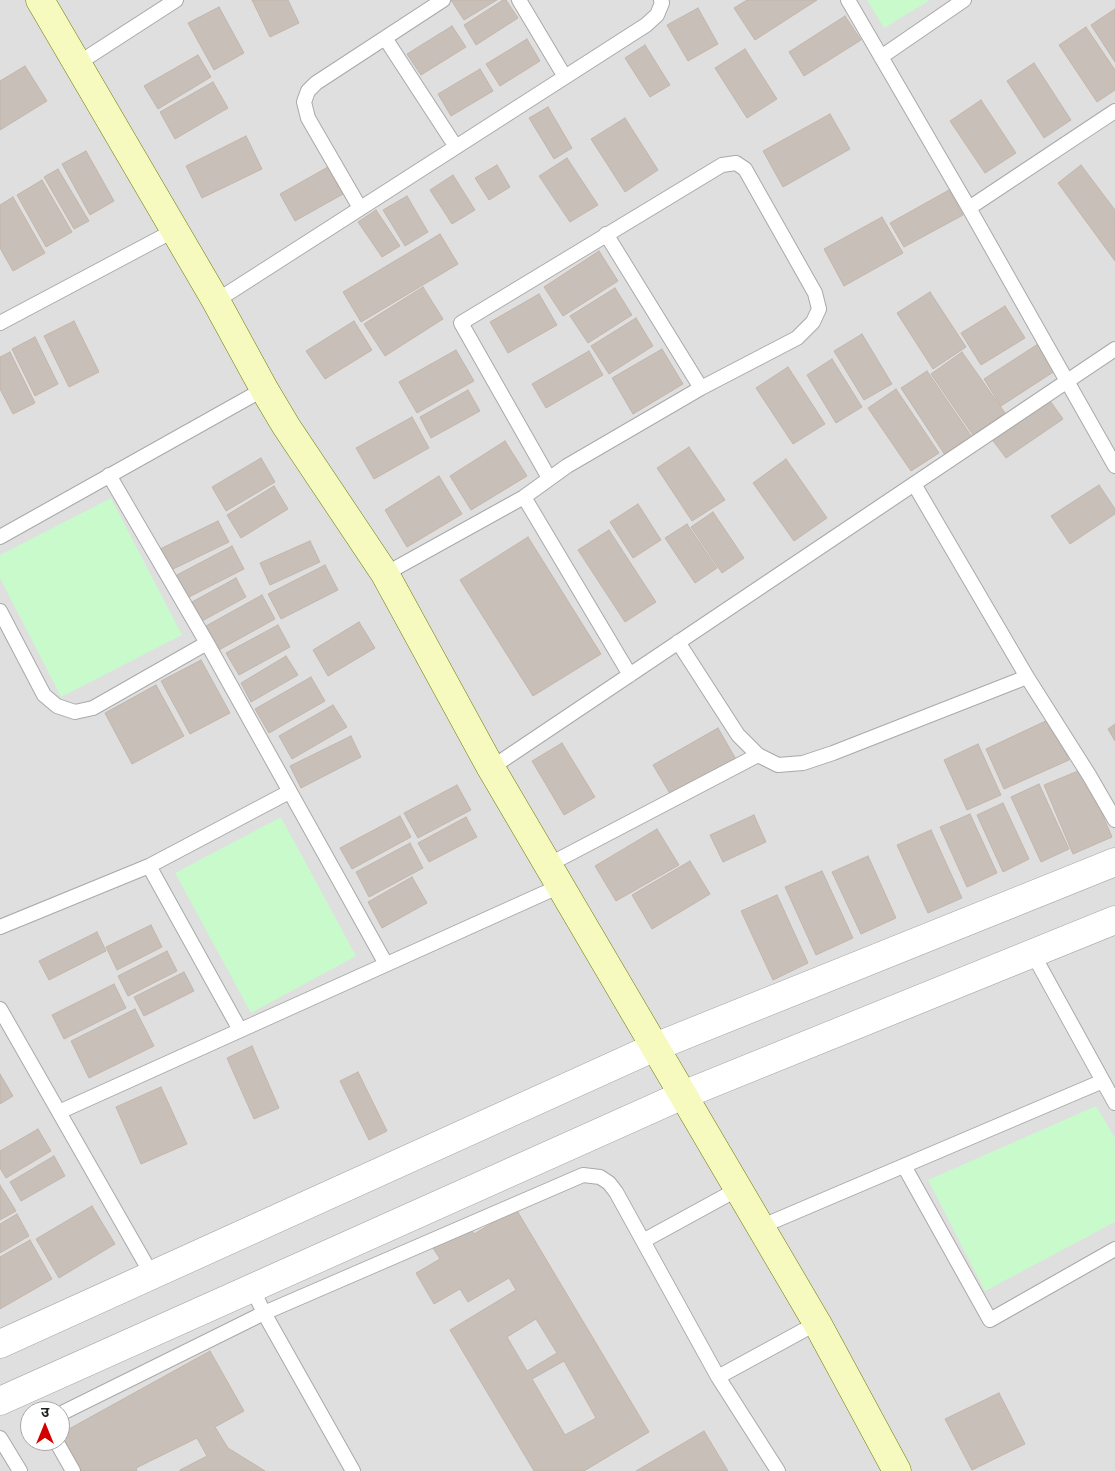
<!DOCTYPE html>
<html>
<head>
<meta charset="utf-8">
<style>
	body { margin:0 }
	#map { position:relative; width:1115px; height:1471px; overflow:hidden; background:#f2efe9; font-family:Helvetica,"Noto Sans Devanagari",sans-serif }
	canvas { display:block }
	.north { position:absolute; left:20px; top:1401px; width:50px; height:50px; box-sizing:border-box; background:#fff; border:1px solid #a7a7a7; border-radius:50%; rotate:0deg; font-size:14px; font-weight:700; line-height:20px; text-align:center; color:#222 }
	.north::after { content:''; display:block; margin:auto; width:18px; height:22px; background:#d40000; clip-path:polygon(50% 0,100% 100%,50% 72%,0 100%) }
</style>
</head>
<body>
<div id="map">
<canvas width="1115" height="1471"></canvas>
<div class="north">उ</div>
</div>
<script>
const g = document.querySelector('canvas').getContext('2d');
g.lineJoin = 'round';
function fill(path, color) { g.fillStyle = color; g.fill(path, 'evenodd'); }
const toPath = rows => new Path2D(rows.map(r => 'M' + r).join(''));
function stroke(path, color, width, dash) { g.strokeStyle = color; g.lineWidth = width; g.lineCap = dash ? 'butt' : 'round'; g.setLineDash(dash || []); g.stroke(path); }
const residential = toPath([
	[0,0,1115,0,1115,1471,0,1471],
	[30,1411,60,1411,60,1441,30,1441]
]);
const park = toPath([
	[867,0,930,0,884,28],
	[111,498,182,635,61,697,0,578,0,555],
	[281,817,356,956,251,1013,175,873],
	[1096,1106,1115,1138,1115,1222,985,1291,928,1180]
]);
const building = toPath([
	[252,0,288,0,299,23,270,37,252,0],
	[451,0,497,0,464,20,451,0],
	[503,0,506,0,518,18,476,45,464,25,503,0],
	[747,0,817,0,755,40,734,8,747,0],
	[219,7,244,53,214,70,188,23,219,7],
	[698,8,718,44,688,61,667,25,698,8],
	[1115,9,1115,62,1091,25,1115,9],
	[845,16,861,40,804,76,789,52,845,16],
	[452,26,466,47,421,75,407,54,452,26],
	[1086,27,1115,70,1115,90,1097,102,1059,45,1086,27],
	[527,39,540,61,500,86,486,64,527,39],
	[645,45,670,85,650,97,625,58,645,45],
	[745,49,777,99,747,118,715,68,745,49],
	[198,55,211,77,158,109,144,86,198,55],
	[1034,63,1071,120,1044,138,1007,81,1034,63],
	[25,66,47,101,0,130,0,81,25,66],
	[480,69,493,91,451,116,438,94,480,69],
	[213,82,228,108,175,139,160,112,213,82],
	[981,100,1016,153,985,173,950,121,981,100],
	[548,107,572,148,554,159,529,118,548,107],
	[830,114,850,149,783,187,763,151,830,114],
	[625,118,658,170,625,192,591,139,625,118],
	[246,136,262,169,202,198,186,166,246,136],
	[86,151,114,201,90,215,62,164,86,151],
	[567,158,598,205,570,222,539,176,567,158],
	[497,165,510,187,489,200,475,178,497,165],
	[1081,165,1115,210,1115,261,1058,183,1081,165],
	[328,167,343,194,295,221,280,194,328,167],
	[58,169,89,221,74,229,44,177,58,169],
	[453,175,475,210,452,224,430,190,453,175],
	[42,180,72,232,46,247,17,195,42,180],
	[949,190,963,215,904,247,890,223,949,190],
	[407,196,428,232,405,246,383,210,407,196],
	[13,197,45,253,13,271,0,248,0,205,13,197],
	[376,210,400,246,382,257,358,222,376,210],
	[882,217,903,253,844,286,824,249,882,217],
	[440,234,458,264,361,322,343,292,440,234],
	[599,251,618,281,563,316,544,287,599,251],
	[423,287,443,319,385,356,364,324,423,287],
	[615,288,632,315,588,343,570,316,615,288],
	[930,292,966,347,933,369,897,313,930,292],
	[539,294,557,325,508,353,490,322,539,294],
	[1005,306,1025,338,981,365,961,333,1005,306],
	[636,318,653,346,609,374,591,346,636,318],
	[74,321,99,372,69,387,44,336,74,321],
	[354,321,372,350,325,379,306,351,354,321],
	[862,334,892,384,864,400,834,351,862,334],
	[35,337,58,384,35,396,12,349,35,337],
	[1041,342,1058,369,1001,406,984,379,1041,342],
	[662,349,683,384,633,414,612,378,662,349],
	[456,350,474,381,417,413,399,382,456,350],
	[589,351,603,375,546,408,532,384,589,351],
	[10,352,35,403,13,414,0,389,0,357,10,352],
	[962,352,1005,413,973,435,931,374,962,352],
	[832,359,862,407,836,423,807,375,832,359],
	[788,367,825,424,793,444,756,388,788,367],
	[927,371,972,437,945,455,901,388,927,371],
	[896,389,939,453,911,471,868,408,896,389],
	[468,390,480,411,431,438,420,417,468,390],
	[1048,398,1063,419,1006,458,991,438,1048,398],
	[412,417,429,448,374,479,356,448,412,417],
	[505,441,527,476,471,510,450,476,505,441],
	[689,447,725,500,692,521,657,468,689,447],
	[261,458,275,482,226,511,212,487,261,458],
	[786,459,827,518,794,541,753,483,786,459],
	[439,476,462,514,407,547,385,510,439,476],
	[1099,485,1115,509,1115,514,1070,544,1051,516,1099,485],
	[274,486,288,509,241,538,227,515,274,486],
	[638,504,661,540,633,558,610,522,638,504],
	[713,512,744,558,722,573,691,527,713,512],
	[218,521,229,542,171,570,160,549,218,521],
	[687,524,717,568,695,583,665,538,687,524],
	[609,530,656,602,625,622,578,550,609,530],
	[528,537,601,654,533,696,460,580,528,537],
	[310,541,320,562,270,585,260,563,310,541],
	[232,546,244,569,187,598,175,576,232,546],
	[325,565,338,590,281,619,268,594,325,565],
	[236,578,246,597,202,621,192,602,236,578],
	[262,595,275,619,219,650,206,626,262,595],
	[359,622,375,648,328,676,313,650,359,622],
	[278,625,290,647,239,675,226,653,278,625],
	[286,656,298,675,251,702,241,683,286,656],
	[201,660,230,713,190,734,161,681,201,660],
	[311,677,325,701,269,733,255,709,311,677],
	[156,685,184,736,132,764,105,713,156,685],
	[333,705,347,727,292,759,279,736,333,705],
	[1050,719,1069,760,1004,789,986,749,1050,719],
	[1115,724,1115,741,1108,729,1115,724],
	[718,728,737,761,672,797,653,765,718,728],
	[351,736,361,757,301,788,290,766,351,736],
	[562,743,595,797,564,815,532,761,562,743],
	[978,744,1001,795,967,810,944,760,978,744],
	[1083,769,1112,837,1073,854,1044,785,1083,769],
	[1039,784,1069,849,1041,862,1011,797,1039,784],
	[457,785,471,810,418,838,404,813,457,785],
	[1003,803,1029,859,1003,872,977,815,1003,803],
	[970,814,997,873,967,887,940,827,970,814],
	[754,815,766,842,723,862,710,835,754,815],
	[400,816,411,837,352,869,340,848,400,816],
	[466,817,477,837,429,862,418,843,466,817],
	[657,829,679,865,616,901,595,866,657,829],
	[931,830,962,898,928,913,897,845,931,830],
	[410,843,423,868,369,897,356,872,410,843],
	[868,856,896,918,861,934,832,872,868,856],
	[690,861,710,894,652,929,632,895,690,861],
	[822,871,853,938,816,955,785,887,822,871],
	[412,877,427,903,382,928,368,902,412,877],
	[777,895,808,963,773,980,741,911,777,895],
	[151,925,162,947,117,970,106,947,151,925],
	[97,932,106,951,49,980,39,961,97,932],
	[167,951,177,971,128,996,118,976,167,951],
	[184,972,194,991,144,1016,134,997,184,972],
	[114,984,126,1008,64,1039,52,1015,114,984],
	[135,1009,154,1046,89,1078,71,1041,135,1009],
	[252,1046,279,1108,254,1119,227,1058,252,1046],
	[358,1072,387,1131,369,1140,340,1081,358,1072],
	[0,1074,13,1096,0,1104,0,1074],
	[161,1087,187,1144,141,1164,116,1107,161,1087],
	[38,1129,51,1151,6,1178,0,1168,0,1151,38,1129],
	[54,1156,65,1176,21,1201,10,1182,54,1156],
	[0,1185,16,1211,0,1220,0,1185],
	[92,1206,115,1244,59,1278,36,1239,92,1206],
	[516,1209,649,1432,584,1471,534,1471,450,1330,516,1290,509,1278,468,1302,460,1289,434,1304,416,1273,440,1259,433,1248,470,1227,474,1234,516,1209],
	[536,1319,557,1353,527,1371,507,1337,536,1319],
	[564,1361,596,1418,565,1435,532,1379,564,1361],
	[17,1214,29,1236,0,1253,0,1224,17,1214],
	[30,1240,52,1279,0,1309,0,1257,30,1240],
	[210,1351,244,1411,215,1427,228,1448,265,1471,180,1471,180,1470,207,1456,197,1438,136,1468,137,1471,81,1471,60,1434,210,1351],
	[999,1393,1025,1444,972,1470,945,1419,999,1393],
	[704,1431,728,1471,636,1471,704,1431]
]);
const lane = toPath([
	[519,0,565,77],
	[848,0,969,208,1115,466],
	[385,38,456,147],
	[881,57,964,0],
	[77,64,176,0],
	[360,208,308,118,304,102,308,91,316,83,443,0],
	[969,208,1115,111],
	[606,234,701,388],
	[216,301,646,25,657,15,662,3,661,0],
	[0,323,175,230],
	[109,475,207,643,386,964],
	[914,484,1027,677,1089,775,1115,820],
	[524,497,630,675],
	[0,537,264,389],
	[385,574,524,497,567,466,701,388,797,338,813,322,819,309,815,293,745,169,736,163,722,165,461,323,549,478],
	[0,611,44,695,57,706,75,712,93,708,207,643],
	[678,642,738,735,758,755,778,765,803,763,833,753,1027,677],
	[491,768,1115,349],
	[548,865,758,755],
	[0,927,149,866],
	[1033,954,1115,1103],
	[0,1009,152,1275],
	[240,1030,149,866,289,792],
	[59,1112,560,886],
	[904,1166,990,1320,1115,1249],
	[760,1227,1103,1081],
	[643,1241,738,1189],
	[252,1288,264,1313,353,1471],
	[718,1377,817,1323],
	[60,1414,264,1313,583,1175,600,1177,609,1183,616,1192,718,1377,778,1471],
	[0,1438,20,1471],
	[56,1441,73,1471]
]);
const street = toPath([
	[0,1344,655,1047,1115,862],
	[0,1401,683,1095,1115,920]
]);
const secondary = toPath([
	[40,0,216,301,264,389,286,426,385,574,491,768,817,1323,897,1471]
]);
fill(residential, '#e0dfdf');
fill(park, '#c8facc');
fill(building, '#c7bfb8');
stroke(building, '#c4b6ab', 1);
stroke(lane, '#a9a9a9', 16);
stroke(street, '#a9a9a9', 29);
stroke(secondary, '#707d05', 29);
stroke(lane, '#fff', 14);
stroke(street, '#fff', 28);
stroke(secondary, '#f7fabf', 28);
</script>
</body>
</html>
